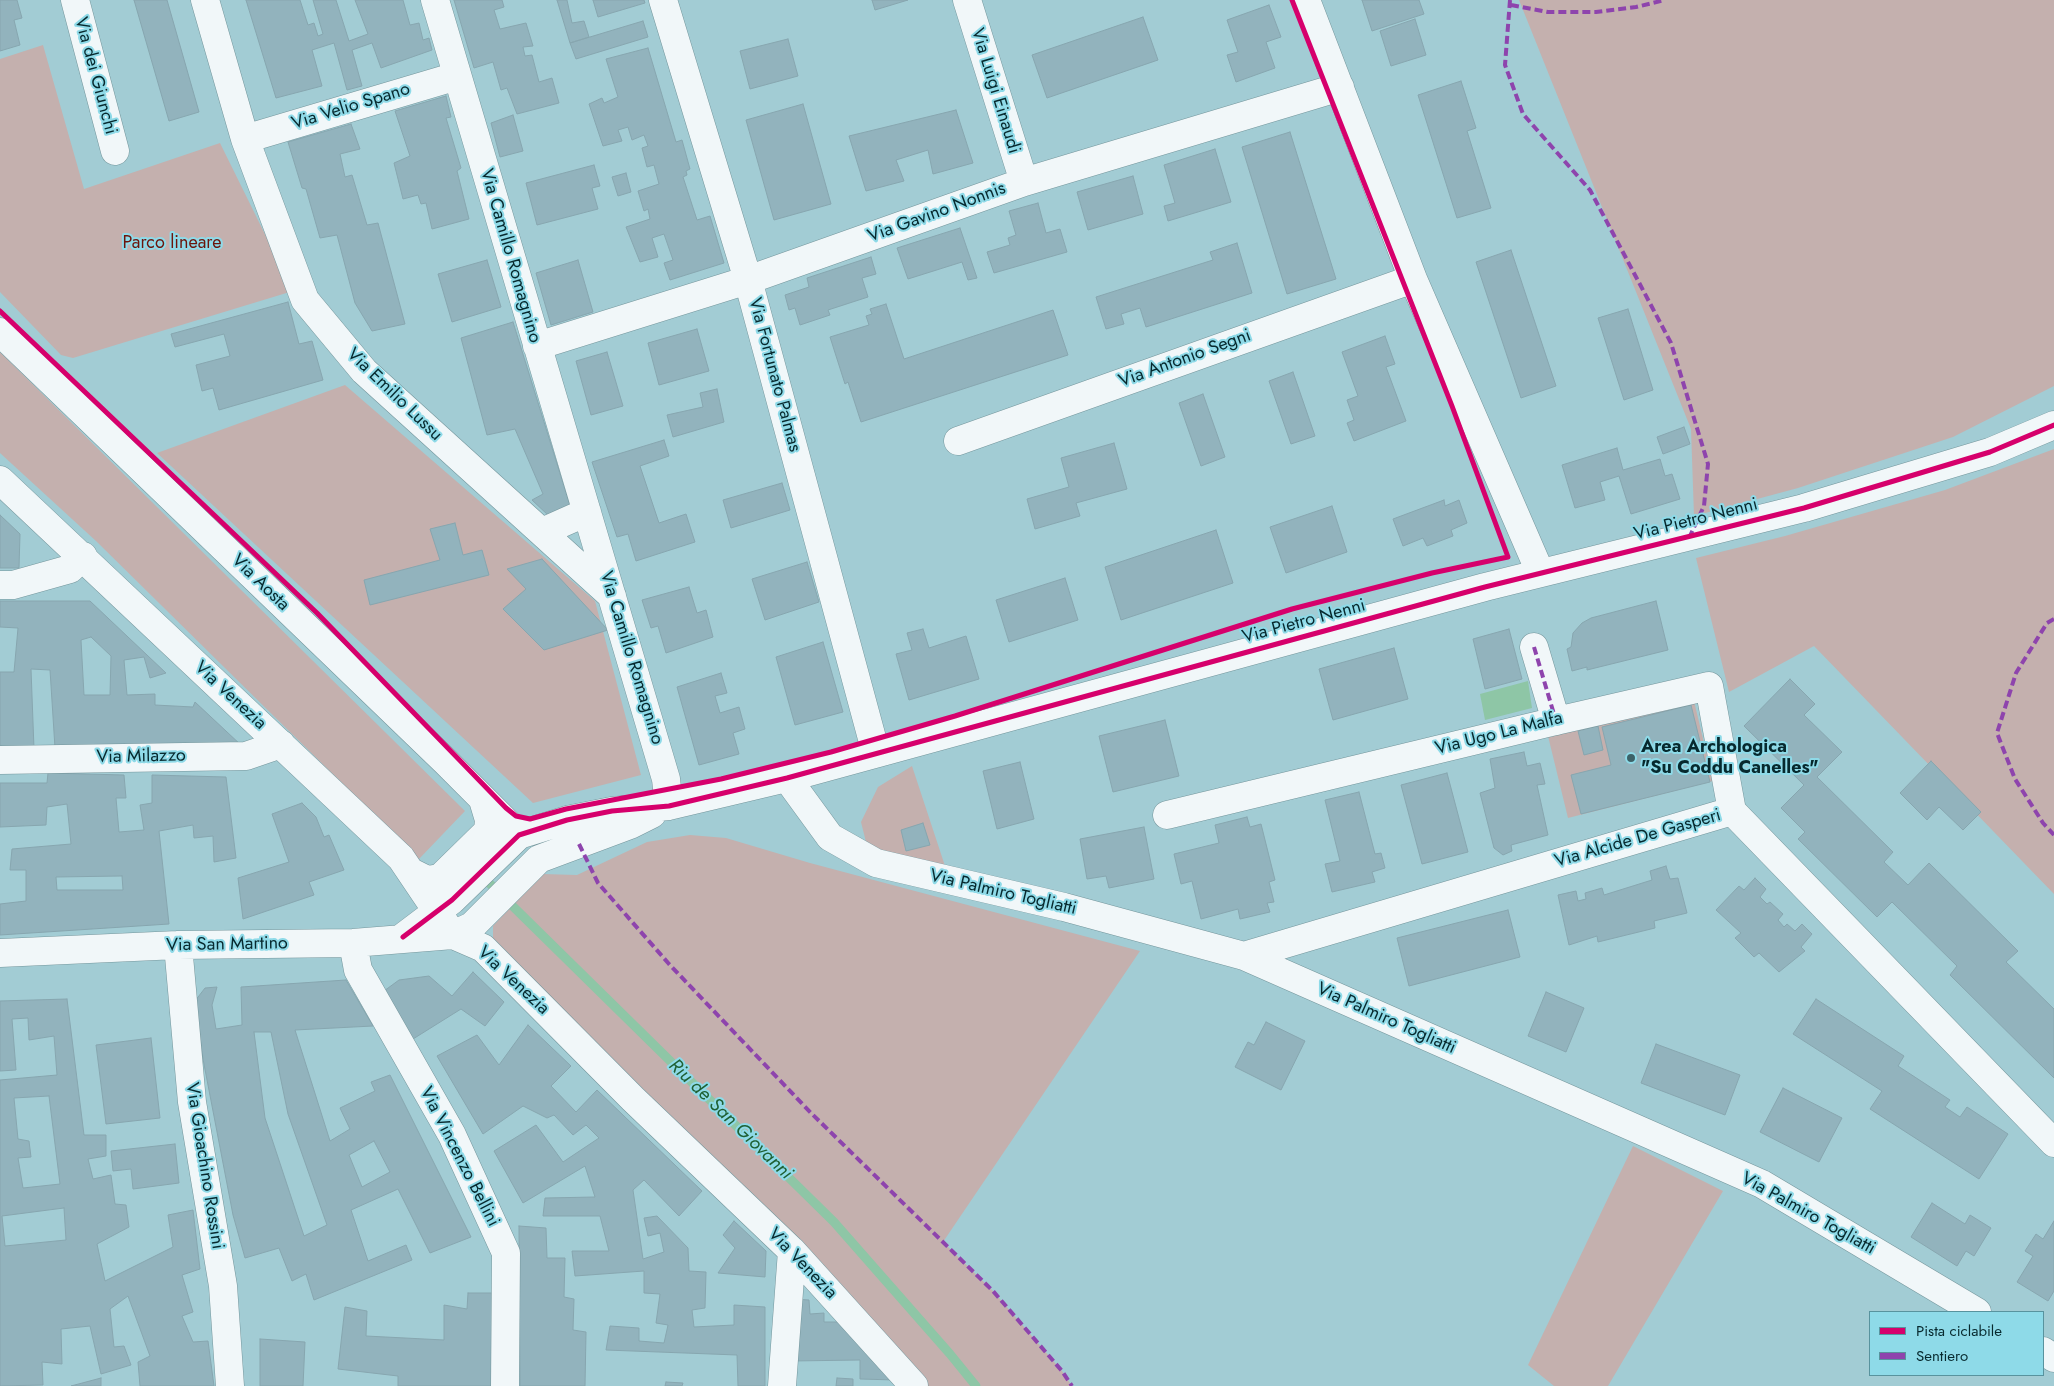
<!DOCTYPE html>
<html>
<head>
<meta charset="utf-8">
<style>
	body { margin:0 }
	#map { position:relative; width:2054px; height:1386px; overflow:hidden; background:#a2ccd4; font-family:Jost,sans-serif }
	canvas { display:block }
	.legend { position:absolute; left:1869px; top:1311px; width:175px; height:65px; box-sizing:border-box; background:#8edae8; border:1px solid #58939e; margin:0; padding:6px 9px; list-style:none; font-size:15px; color:#07292e }
	.legend li { display:flex; align-items:center; gap:10px; height:25px }
	.legend b { width:25px; border:1px solid #58939e }
</style>
</head>
<body>
<div id="map">
<canvas width="2054" height="1386"></canvas>
<ul class="legend">
<li><b style="height:6px;background:#d6006c"></b>Pista ciclabile</li>
<li><b style="height:6px;background:#8e44ad"></b>Sentiero</li>
</ul>
</div>
<script>
const g = document.querySelector('canvas').getContext('2d');
g.lineJoin = 'round';
function fill(path, color) { g.fillStyle = color; g.fill(path, 'evenodd'); }
const toPath = rows => new Path2D(rows.map(r => 'M' + r).join(''));
function stroke(path, color, width, dash) { g.strokeStyle = color; g.lineWidth = width; g.lineCap = dash ? 'butt' : 'round'; g.setLineDash(dash || []); g.stroke(path); }
function drawText(font, color, halo, rows, align = 'center') {
  g.font = font + ' Jost,sans-serif'; g.lineWidth = 4; g.setLineDash([]); g.textBaseline = 'middle'; g.strokeStyle = halo; g.fillStyle = color; for (const [text, x, y, turn = 0] of rows) {
    g.save(); g.translate(x, y); g.rotate((+turn || 0) * Math.PI / 180); g.textAlign = isNaN(turn) ? turn : align; if (halo) g.strokeText(text, 0, 0); g.fillText(text, 0, 0); g.restore();
  }
}
const green = toPath([
	[1519,0,2054,0,2054,386,1953,437,1798,488,1694,516,1691,429],
	[43,45,84,189,220,143,293,291,73,358,61,355,0,292,0,59],
	[0,352,465,811,419,859,96,541,0,453],
	[345,385,595,601,641,775,533,803,157,453],
	[2054,449,2054,894,1814,646,1729,692,1696,558,1785,536,1945,490],
	[1694,701,1713,781,1568,818,1548,736],
	[912,766,945,866,886,856,867,846,861,822,878,787],
	[690,835,726,838,810,863,1140,951,943,1242,993,1291,1062,1371,1072,1386,922,1386,493,939,493,926,542,874,577,875,647,842],
	[1633,1146,1723,1191,1608,1386,1554,1386,1528,1365]
]);
const water = toPath([
	[1528,681,1532,708,1485,720,1480,694]
]);
const stream = toPath([
	[481,875,834,1222,950,1354,976,1386]
]);
const building = toPath([
	[0,0,17,0,22,18,14,20,20,45,0,51,0,0],
	[134,0,167,0,199,112,169,121,134,0],
	[246,0,300,0,308,25,314,23,318,36,323,34,313,0,336,0,349,41,368,34,355,0,403,0,410,25,419,23,423,40,429,38,432,50,381,68,372,43,352,50,362,86,347,90,334,43,312,50,322,86,276,98,246,0],
	[454,0,502,0,504,7,494,10,500,29,526,23,533,46,523,47,525,56,532,55,539,82,552,78,559,103,517,114,507,88,501,90,493,62,474,68,454,0],
	[557,0,567,0,572,23,584,21,589,37,570,43,557,0],
	[593,0,644,0,645,3,598,17,593,0],
	[872,0,908,0,875,10,872,0],
	[1362,0,1419,0,1424,14,1372,31,1362,0],
	[1269,5,1281,37,1266,42,1275,68,1236,82,1227,55,1238,52,1227,20,1269,5],
	[1143,17,1158,60,1047,98,1032,55,1143,17],
	[1415,19,1426,55,1391,66,1380,31,1415,19],
	[643,21,648,37,576,59,570,43,643,21],
	[788,39,798,76,750,89,740,51,788,39],
	[648,48,676,142,682,140,690,169,686,171,687,175,683,177,697,220,710,216,724,263,670,280,664,263,673,260,664,234,652,238,658,257,640,262,626,227,650,219,648,209,644,211,638,191,659,184,654,165,647,167,642,148,648,146,644,135,632,140,628,127,618,130,622,141,603,146,589,104,602,98,604,103,618,97,606,59,648,48],
	[1461,81,1476,128,1467,131,1491,208,1457,218,1418,95,1461,81],
	[446,96,451,117,446,118,461,168,457,171,469,219,432,229,426,203,421,204,418,195,403,199,394,163,410,156,395,111,446,96],
	[803,104,831,204,774,220,746,120,803,104],
	[956,110,973,163,933,174,928,150,896,160,904,181,866,191,849,136,956,110],
	[513,115,523,151,500,157,491,123,513,115],
	[351,124,360,149,340,154,345,177,352,175,367,225,378,223,405,324,372,331,355,303,337,235,320,238,306,189,302,188,288,142,351,124],
	[1290,132,1336,279,1287,294,1242,147,1290,132],
	[1215,149,1231,202,1168,221,1164,206,1175,203,1164,165,1215,149],
	[594,165,600,186,592,188,598,209,537,225,526,183,594,165],
	[626,173,631,192,618,196,612,177,626,173],
	[1133,176,1143,214,1088,230,1077,192,1133,176],
	[1038,203,1046,233,1060,229,1067,252,994,273,987,252,1010,245,1008,238,1016,235,1009,211,1038,203],
	[960,228,977,278,968,280,962,262,908,279,897,248,960,228],
	[1237,243,1252,293,1146,327,1140,308,1121,314,1124,324,1106,329,1096,297,1213,260,1210,252,1237,243],
	[1511,250,1556,386,1521,398,1476,262,1511,250],
	[871,257,876,274,862,278,868,297,828,310,830,315,800,325,795,308,789,310,785,295,809,287,807,278,871,257],
	[487,260,501,307,452,322,438,274,487,260],
	[578,260,593,312,551,325,536,273,578,260],
	[288,302,299,344,312,341,323,380,219,410,213,388,202,391,196,365,230,356,224,334,175,347,171,334,288,302],
	[886,304,904,359,1053,310,1068,355,861,422,848,382,845,384,830,337,869,325,866,316,872,314,870,309,886,304],
	[1628,309,1653,390,1624,400,1598,318,1628,309],
	[513,322,571,509,549,516,532,500,543,494,515,429,487,435,461,338,513,322],
	[697,329,709,371,659,385,648,343,697,329],
	[1385,336,1395,364,1386,367,1406,421,1354,441,1347,423,1354,420,1347,400,1358,396,1342,352,1385,336],
	[607,352,623,406,591,415,576,361,607,352],
	[1293,372,1315,436,1291,444,1269,381,1293,372],
	[717,389,724,422,673,437,667,415,703,407,700,393,717,389],
	[1203,394,1225,457,1201,466,1179,403,1203,394],
	[1684,427,1690,444,1663,454,1657,437,1684,427],
	[664,440,669,456,640,466,659,523,686,514,695,542,636,561,628,534,617,537,592,462,664,440],
	[1114,443,1127,489,1076,503,1080,516,1035,529,1027,499,1069,487,1061,458,1114,443],
	[1617,448,1623,470,1660,459,1665,476,1672,474,1680,499,1631,514,1619,476,1600,482,1605,500,1575,508,1562,465,1617,448],
	[782,483,790,510,731,528,723,500,782,483],
	[1444,500,1445,506,1459,500,1467,523,1451,530,1453,536,1427,546,1423,538,1403,546,1393,519,1444,500],
	[1332,506,1347,552,1286,573,1270,527,1332,506],
	[0,515,20,534,19,568,0,568,0,515],
	[455,523,463,555,482,550,489,575,370,605,364,580,440,560,430,529,455,523],
	[1216,530,1233,583,1121,620,1105,567,1216,530],
	[542,559,608,630,544,650,503,609,526,589,507,569,542,559],
	[807,562,819,602,765,620,752,579,807,562],
	[1065,578,1078,620,1009,642,996,600,1065,578],
	[689,587,697,613,706,610,713,637,666,653,658,626,651,628,642,600,689,587],
	[0,601,90,601,166,673,150,678,144,657,124,660,127,695,155,694,155,705,193,707,195,702,242,746,55,748,50,670,31,669,34,749,0,749,0,672,14,672,18,628,0,627,0,601],
	[91,637,111,656,110,695,84,695,81,640,91,637],
	[1656,601,1668,650,1587,670,1587,667,1572,671,1567,649,1571,647,1573,633,1582,623,1591,618,1656,601],
	[923,629,929,648,966,636,979,679,909,700,896,654,912,650,907,633,923,629],
	[1509,629,1522,679,1485,689,1473,639,1509,629],
	[823,642,843,712,795,725,776,657,823,642],
	[1394,648,1408,699,1333,720,1319,669,1394,648],
	[721,673,727,693,715,696,720,713,739,707,745,729,733,733,739,754,699,765,677,687,721,673],
	[1790,679,1815,704,1804,715,1842,752,1817,777,1893,852,1884,862,1908,885,1929,863,2018,951,2006,962,2054,1009,2054,1078,1950,975,1957,966,1892,902,1877,917,1798,839,1805,832,1781,808,1804,785,1744,726,1790,679],
	[1691,705,1710,782,1581,814,1571,775,1611,765,1602,727,1691,705],
	[1165,720,1179,776,1113,792,1099,736,1165,720],
	[1598,726,1603,750,1584,755,1578,731,1598,726],
	[1524,752,1527,766,1540,763,1545,784,1537,785,1548,835,1511,845,1512,851,1503,855,1494,848,1480,793,1495,788,1490,759,1524,752],
	[1931,761,1981,812,1963,830,1939,807,1927,820,1900,793,1931,761],
	[1020,762,1034,819,997,829,983,771,1020,762],
	[48,773,124,775,126,798,116,798,119,832,144,830,140,805,152,803,152,775,226,777,236,858,214,862,213,836,194,838,193,825,159,831,169,924,0,935,0,904,26,901,26,870,10,870,12,849,71,844,67,804,47,807,46,825,0,827,0,783,47,783,48,773],
	[122,876,123,890,57,890,56,877,122,876],
	[1447,773,1468,852,1422,864,1401,785,1447,773],
	[1359,792,1375,854,1381,853,1385,868,1372,872,1375,882,1332,892,1325,864,1340,861,1325,800,1359,792],
	[302,803,316,817,324,837,329,835,344,870,309,882,314,895,243,919,238,878,289,862,272,814,302,803],
	[1247,817,1250,827,1261,824,1275,880,1269,882,1274,902,1267,903,1270,912,1240,919,1238,909,1201,919,1192,881,1181,884,1174,854,1219,843,1215,825,1247,817],
	[923,823,930,845,906,851,901,830,923,823],
	[1144,827,1154,879,1109,888,1106,876,1087,879,1080,839,1144,827],
	[1666,866,1670,879,1678,878,1687,913,1654,921,1655,928,1598,942,1597,936,1569,945,1558,895,1576,891,1578,901,1586,899,1585,893,1602,888,1604,895,1652,880,1650,871,1666,866],
	[1755,878,1766,889,1760,897,1767,904,1770,902,1783,914,1778,920,1784,927,1787,924,1795,931,1802,924,1812,934,1801,947,1805,951,1779,972,1759,953,1754,957,1735,938,1741,933,1716,910,1739,886,1744,890,1755,878],
	[1508,910,1520,957,1409,986,1397,938,1508,910],
	[473,972,504,1002,485,1026,461,1009,413,1039,384,991,399,980,429,976,452,996,473,972],
	[346,980,373,1026,295,1030,330,1141,350,1129,340,1108,375,1091,371,1082,390,1075,471,1237,430,1253,398,1189,351,1210,368,1261,406,1245,412,1260,314,1300,306,1274,292,1281,279,1248,245,1258,233,1215,203,1059,195,1001,205,988,217,987,212,1005,216,1029,242,1025,241,987,346,980],
	[254,1032,271,1032,288,1114,327,1225,304,1236,265,1118,254,1032],
	[374,1141,390,1172,362,1187,349,1155,374,1141],
	[1546,992,1584,1008,1566,1052,1528,1036,1546,992],
	[67,999,84,1135,106,1135,106,1156,88,1159,93,1179,111,1175,115,1204,126,1205,129,1227,97,1244,105,1281,173,1247,168,1215,193,1210,200,1269,182,1275,193,1312,182,1316,193,1342,208,1341,214,1386,140,1386,138,1362,150,1356,128,1296,110,1309,114,1347,124,1346,131,1365,101,1374,90,1326,61,1329,62,1364,42,1362,43,1385,0,1386,0,1080,57,1075,54,1036,29,1040,28,1018,12,1019,16,1070,0,1071,0,1001,67,999],
	[49,1096,60,1184,23,1188,18,1158,31,1157,29,1141,18,1139,14,1098,49,1096],
	[64,1208,66,1240,5,1246,2,1216,64,1208],
	[1816,999,1904,1056,1898,1066,1950,1100,1945,1107,1960,1117,1967,1107,2008,1134,1979,1179,1870,1109,1882,1091,1793,1034,1816,999],
	[1266,1022,1305,1041,1281,1090,1235,1067,1248,1042,1254,1045,1266,1022],
	[528,1025,571,1066,551,1086,576,1112,597,1090,702,1191,679,1216,644,1180,633,1190,643,1259,664,1252,660,1233,648,1236,644,1218,657,1216,688,1248,689,1271,706,1272,705,1308,692,1310,694,1327,734,1325,734,1305,765,1307,765,1386,738,1386,737,1355,606,1350,610,1326,639,1328,639,1341,664,1343,668,1325,656,1323,660,1294,644,1293,644,1271,575,1276,572,1251,609,1251,600,1216,543,1216,545,1198,595,1197,585,1166,523,1203,494,1151,536,1125,563,1162,599,1138,586,1125,573,1135,554,1115,547,1118,523,1106,483,1134,437,1056,477,1035,499,1065,528,1025],
	[151,1038,160,1118,106,1124,96,1045,151,1038],
	[1656,1044,1740,1075,1725,1115,1641,1083,1656,1044],
	[1783,1088,1842,1118,1819,1162,1760,1132,1783,1088],
	[175,1144,179,1183,133,1189,131,1169,113,1171,111,1151,175,1144],
	[1932,1203,1965,1224,1970,1215,1991,1228,1974,1256,1966,1251,1957,1266,1911,1237,1932,1203],
	[734,1221,766,1251,765,1277,718,1273,735,1248,723,1235,734,1221],
	[2054,1221,2054,1291,2048,1301,2017,1282,2033,1256,2025,1251,2036,1234,2043,1239,2054,1221],
	[519,1226,546,1228,547,1258,565,1258,564,1297,574,1299,573,1330,586,1332,585,1386,520,1386,519,1226],
	[468,1293,492,1293,492,1386,398,1386,398,1376,338,1369,345,1307,367,1311,366,1336,444,1340,444,1305,467,1309,468,1293],
	[793,1299,809,1300,810,1314,824,1313,824,1322,842,1322,895,1380,860,1379,860,1360,791,1361,793,1299],
	[260,1339,305,1342,303,1386,260,1386,260,1339],
	[101,1378,101,1386,71,1386,101,1378],
	[837,1378,853,1379,853,1386,836,1386,837,1378],
	[666,1382,683,1383,682,1386,665,1386,666,1382]
]);
const minor = toPath([
	[75,0,115,151],
	[205,0,245,139,305,300,364,371,612,596],
	[435,0,666,779,669,806],
	[663,0,748,280,876,753],
	[967,0,1024,182],
	[1306,0,1413,279,1540,572],
	[245,139,457,76],
	[0,332,446,762,519,835],
	[537,346,748,280,1024,182,1340,87],
	[958,441,1413,279],
	[0,480,401,858,453,935,483,948,633,1099,792,1251,914,1386],
	[542,532,587,512],
	[0,585,13,585,70,569,83,556],
	[1534,647,1556,721],
	[0,760,246,756,281,744],
	[787,778,830,837,876,863,1064,907,1244,956,1762,1184,1977,1312],
	[1167,815,1556,721,1709,686,1732,811],
	[413,873,427,880,440,878,488,831,489,820,483,800],
	[403,937,452,900,519,835,567,820,612,811,669,806,787,778,1485,587,1804,508,1990,452,2054,425],
	[353,943,358,970,452,1135,506,1253,505,1386],
	[178,945,192,1102,223,1286,230,1386],
	[0,953,178,945,353,943,453,935,472,926,539,859,630,825,652,814],
	[1244,956,1732,811,2054,1143],
	[2043,1351,2054,1358],
	[782,1386,792,1251]
]);
const quiet = toPath([
	[1510,0,1505,65,1523,114,1590,190,1671,343,1708,464,1704,506,1690,536],
	[1511,5,1548,12,1596,12,1636,7,1665,0],
	[2054,619,2047,623,2016,673,1997,733,2015,779,2043,823,2054,835],
	[1534,647,1556,721],
	[579,844,598,883,669,964,811,1113,993,1291,1062,1371,1072,1386]
]);
const cycleway = toPath([
	[0,311,317,613,506,808,516,816,530,819,566,809,721,779,831,752,955,716,1292,609,1432,573,1508,557,1452,406,1292,0],
	[403,937,452,900,519,835,567,820,612,811,669,806,787,778,1485,587,1804,508,1990,452,2054,425]
]);
const markers = [
	[1631,758,5,"#3d6268"]
];
const streetNames = [
	["Via dei Giunchi",95,76,75],
	["Via Luigi Einaudi",995,91,73],
	["Via Velio Spano",351,107,-17],
	["Via Gavino Nonnis",937,213,-20],
	["Via Camillo Romagnino",510,256,74],
	["Via Antonio Segni",1185,359,-20],
	["Via Fortunato Palmas",774,375,75],
	["Via Emilio Lussu",394,395,44],
	["Via Pietro Nenni",1696,520,-14],
	["Via Aosta",260,583,44],
	["Via Pietro Nenni",1304,622,-15],
	["Via Camillo Romagnino",631,658,73],
	["Via Venezia",230,696,43],
	["Via Ugo La Malfa",1499,734,-14],
	["Via Milazzo",141,757,-1],
	["Via Alcide De Gasperi",1638,839,-16],
	["Via Palmiro Togliatti",1003,893,13],
	["Via San Martino",227,945,-1],
	["Via Venezia",513,981,43],
	["Via Palmiro Togliatti",1386,1019,24],
	["Via Vincenzo Bellini",459,1157,63],
	["Via Gioachino Rossini",204,1166,81],
	["Via Palmiro Togliatti",1808,1214,29],
	["Via Venezia",802,1264,46]
];
const parkNames = [
	["Parco lineare",172,244]
];
const poiNames = [
	["Area Archologica",1641,748],
	["\"Su Coddu Canelles\"",1641,769]
];
const waterNames = [
	["Riu de San Giovanni",730,1120,44]
];
fill(green, '#c4b0ae');
fill(water, '#8ec6a6');
stroke(stream, '#8ec6a6', 9);
fill(building, '#92b3bd');
stroke(building, '#87a6af', 1);
stroke(minor, '#74969c', 29);
stroke(minor, '#f1f7f9', 28);
stroke(quiet, '#8e44ad', 4, [8, 4]);
stroke(cycleway, '#d6006c', 5);
for (const [x, y, r, color] of markers) { const dot = new Path2D(); dot.arc(x, y, r, 0, 2 * Math.PI); g.fillStyle = color; g.fill(dot); stroke(dot, '#8edae8', 2); }
drawText('18px', '#07292e', '#8edae8', streetNames);
drawText('18px', '#6d150b', '#8edae8', parkNames);
drawText('bold 18px', '#07292e', '#8edae8', poiNames, 'left');
drawText('italic 19px', '#1f6034', '#8edae8', waterNames);
</script>
</body>
</html>
